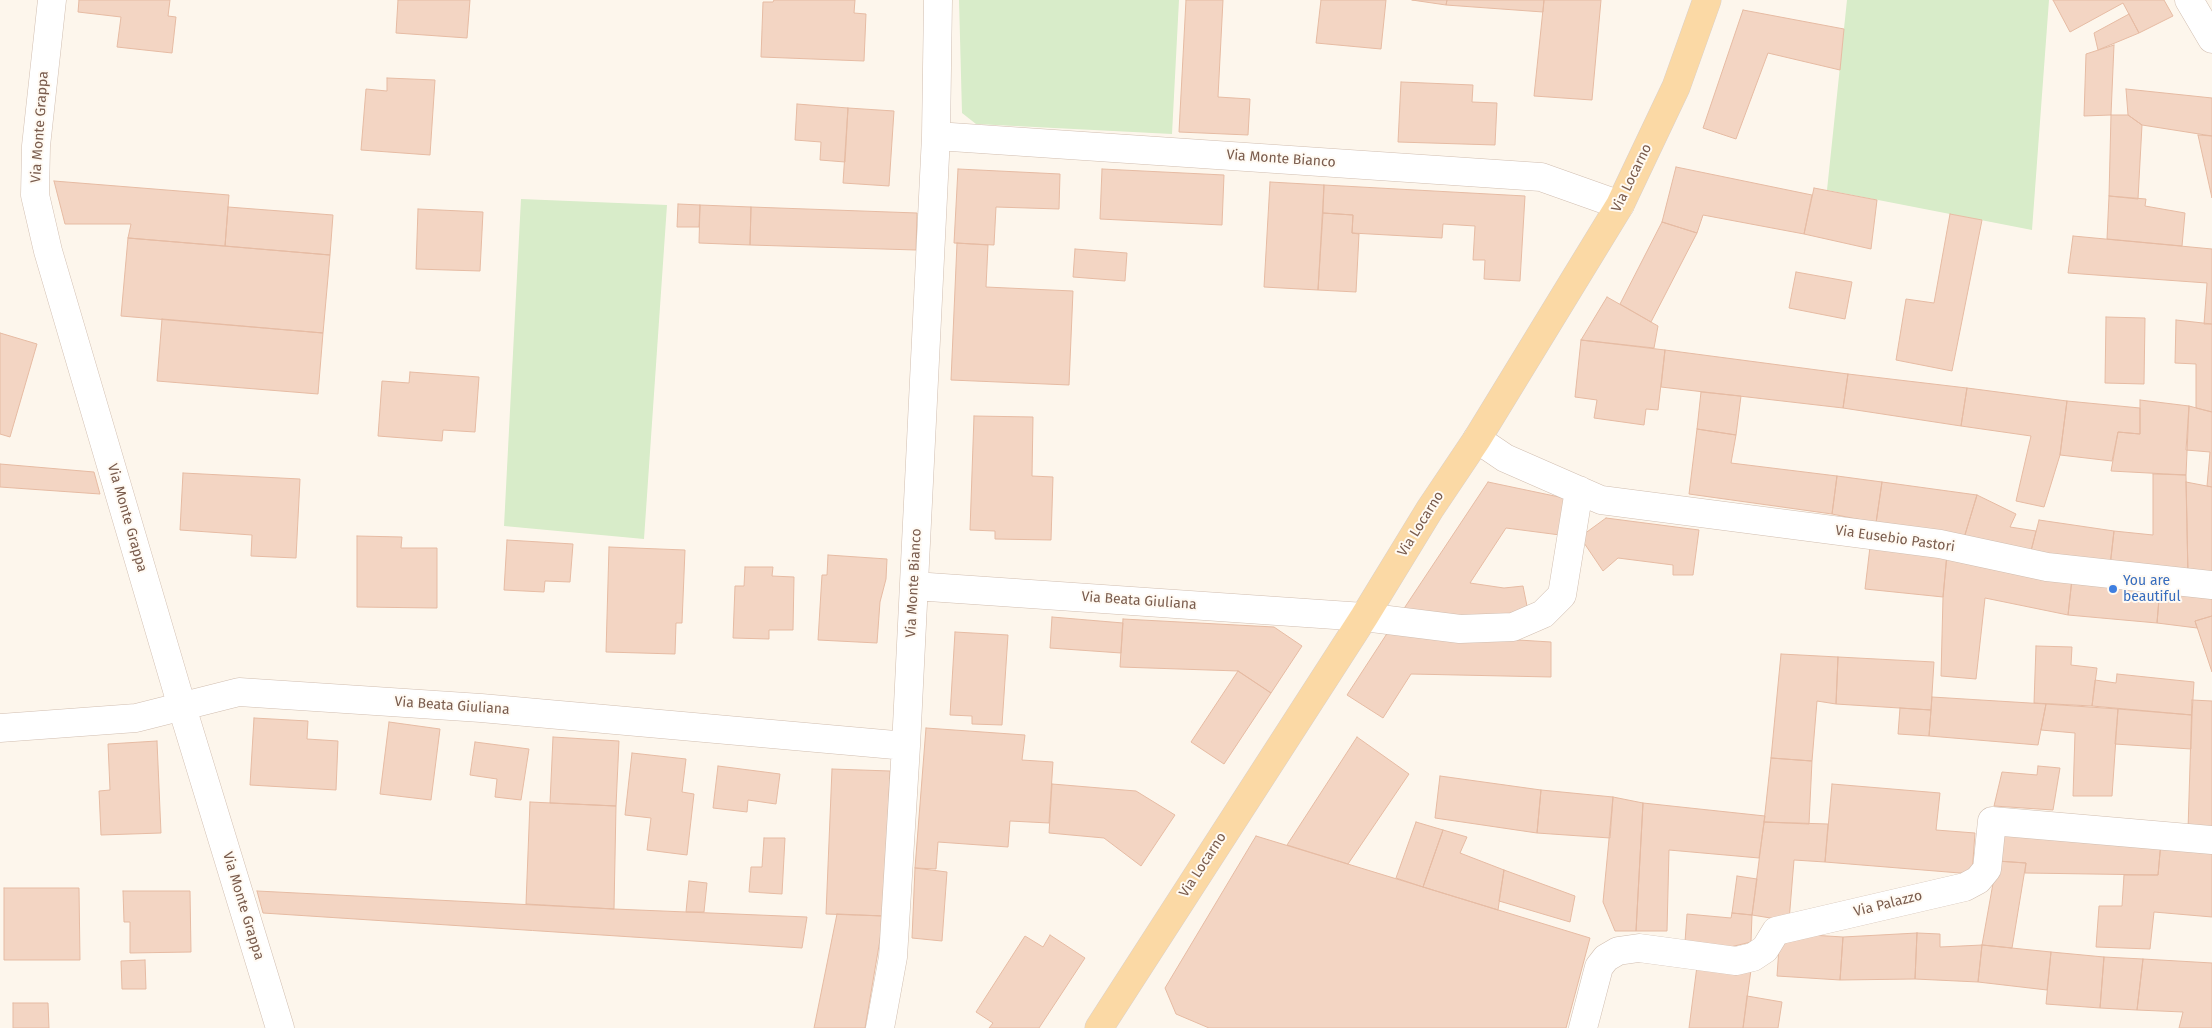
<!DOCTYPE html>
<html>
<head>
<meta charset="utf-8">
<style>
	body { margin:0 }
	canvas { display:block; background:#fdf6ec }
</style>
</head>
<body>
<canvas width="2212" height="1028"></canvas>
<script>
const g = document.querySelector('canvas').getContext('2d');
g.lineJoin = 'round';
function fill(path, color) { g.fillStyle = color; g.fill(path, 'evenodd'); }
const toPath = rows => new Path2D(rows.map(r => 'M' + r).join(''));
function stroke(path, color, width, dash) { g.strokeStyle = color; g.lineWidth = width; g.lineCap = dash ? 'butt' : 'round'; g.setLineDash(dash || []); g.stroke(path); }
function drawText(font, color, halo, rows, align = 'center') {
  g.font = font + ' "Fira Sans",sans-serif'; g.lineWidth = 4; g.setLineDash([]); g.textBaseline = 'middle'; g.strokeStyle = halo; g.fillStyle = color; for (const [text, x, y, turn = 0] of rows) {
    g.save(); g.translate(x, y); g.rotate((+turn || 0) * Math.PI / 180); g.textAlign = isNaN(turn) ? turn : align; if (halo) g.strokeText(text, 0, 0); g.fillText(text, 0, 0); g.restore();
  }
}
const green = toPath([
	[959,0,1179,0,1172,134,976,124,962,113],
	[1847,0,2049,0,2032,230,1827,190],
	[521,199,667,205,644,539,504,526]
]);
const building = toPath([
	[79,0,170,0,168,16,176,17,172,53,117,47,121,17,78,12,79,0],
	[398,0,470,0,467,38,396,33,398,0],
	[774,0,855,0,854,13,866,14,864,61,761,57,763,2,773,2,774,0],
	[1186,0,1223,0,1218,97,1250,99,1248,135,1179,132,1186,0],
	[1321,0,1386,0,1381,49,1316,43,1321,0],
	[1412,0,1447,0,1446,5,1412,0],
	[1447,0,1544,0,1543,12,1446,5,1447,0],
	[1544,0,1601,0,1592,100,1534,96,1544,0],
	[2053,0,2164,0,2173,16,2139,33,2123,3,2070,32,2053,0],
	[1743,10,1844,29,1840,70,1768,53,1736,139,1703,128,1743,10],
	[2129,14,2139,33,2098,50,2094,33,2129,14],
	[2114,45,2111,115,2084,116,2086,54,2114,45],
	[387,78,435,80,430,155,361,150,366,89,387,91,387,78],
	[1401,82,1473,85,1472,102,1497,103,1495,145,1398,142,1401,82],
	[2126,89,2212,98,2212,136,2142,125,2128,115,2126,89],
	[797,104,848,108,845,162,820,160,821,142,795,140,797,104],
	[848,108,894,111,889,186,843,183,848,108],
	[2111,115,2128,115,2142,125,2138,199,2109,196,2111,115],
	[2198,135,2212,136,2212,198,2198,135],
	[1676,167,1812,195,1804,234,1703,215,1697,233,1662,222,1676,167],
	[958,169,1060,174,1059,209,996,207,994,245,954,243,958,169],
	[1102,169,1224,175,1222,225,1100,219,1102,169],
	[54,181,229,195,225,246,128,238,131,224,65,224,54,181],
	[1270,182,1324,185,1318,290,1264,287,1270,182],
	[1324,185,1525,196,1520,281,1484,279,1485,260,1473,260,1475,226,1443,224,1442,238,1352,233,1353,215,1323,213,1324,185],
	[1814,188,1877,200,1871,249,1804,234,1814,188],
	[2109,196,2146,199,2145,206,2185,213,2182,246,2107,239,2109,196],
	[678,204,700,205,699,227,677,227,678,204],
	[700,205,751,207,750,245,699,243,700,205],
	[228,207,333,215,330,255,225,246,228,207],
	[751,207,917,213,916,250,750,245,751,207],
	[418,209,483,212,480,271,416,269,418,209],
	[1323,213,1353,215,1352,233,1359,234,1356,292,1318,290,1323,213],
	[1950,214,1982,220,1952,371,1896,360,1906,299,1934,303,1950,214],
	[1662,222,1697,233,1651,322,1620,304,1662,222],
	[2073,236,2212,249,2212,324,2204,324,2207,283,2068,273,2073,236],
	[128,238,330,255,323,333,121,316,128,238],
	[957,243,988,245,986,287,1073,291,1069,385,951,380,957,243],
	[1075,249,1127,253,1125,281,1073,277,1075,249],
	[1796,272,1852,282,1845,319,1789,308,1796,272],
	[1607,297,1658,326,1654,348,1581,340,1607,297],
	[2106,317,2145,318,2144,384,2105,383,2106,317],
	[162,319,323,333,318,394,157,381,162,319],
	[2176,320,2212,324,2212,412,2196,408,2196,364,2175,363,2176,320],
	[0,333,37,344,10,437,0,434,0,333],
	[1581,340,1665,350,1658,410,1646,409,1644,425,1594,418,1597,400,1575,397,1581,340],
	[1665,350,1848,374,1843,408,1661,387,1665,350],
	[410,372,479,377,475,432,443,430,442,441,378,436,382,381,409,383,410,372],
	[1848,374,1967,388,1961,426,1843,408,1848,374],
	[1967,388,2067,401,2060,455,2044,507,2016,501,2031,436,1961,426,1967,388],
	[1701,392,1741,396,1736,435,1697,429,1701,392],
	[2140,400,2189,406,2186,475,2111,471,2118,432,2140,434,2140,400],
	[2067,401,2140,408,2140,434,2118,432,2112,461,2060,455,2067,401],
	[2189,406,2212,412,2212,487,2207,486,2210,452,2186,450,2189,406],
	[974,416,1033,417,1032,476,1053,477,1051,540,995,539,995,531,970,530,974,416],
	[1697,429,1736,435,1731,463,1837,476,1832,514,1689,494,1697,429],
	[0,464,94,472,100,494,0,487,0,464],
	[183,473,300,479,296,558,251,556,252,535,180,530,183,473],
	[2153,474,2186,475,2188,576,2110,566,2114,531,2153,535,2153,474],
	[1837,476,1882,482,1876,523,1832,514,1837,476],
	[1488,482,1564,498,1560,535,1506,528,1470,583,1504,588,1523,586,1527,606,1504,619,1401,613,1488,482],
	[1882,482,1977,495,1964,538,1876,523,1882,482],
	[2186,482,2212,487,2212,577,2188,576,2186,482],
	[1977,495,2016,514,2010,527,2036,531,2030,555,1964,538,1977,495],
	[1606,518,1699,530,1693,575,1673,575,1673,565,1618,558,1603,571,1580,537,1606,518],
	[2039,520,2114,531,2110,566,2030,555,2039,520],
	[357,536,402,537,401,548,437,548,437,608,357,607,357,536],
	[507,540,573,544,570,582,545,581,544,592,504,590,507,540],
	[609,547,685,550,682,623,676,623,675,654,606,652,609,547],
	[1870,547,1947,554,1943,597,1865,589,1870,547],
	[1947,554,2072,579,2068,615,1985,598,1976,679,1941,676,1943,597,1947,554],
	[828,555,887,559,886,579,880,602,877,643,818,640,822,575,827,575,828,555],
	[745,567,773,567,772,576,794,577,793,630,769,630,769,639,733,638,735,586,744,586,745,567],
	[2072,579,2160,587,2157,623,2068,615,2072,579],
	[2160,587,2212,592,2212,616,2195,621,2197,628,2157,623,2160,587],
	[2212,616,2212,672,2195,621,2212,616],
	[1052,617,1123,623,1121,653,1050,648,1052,617],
	[1123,619,1274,627,1302,646,1271,693,1238,671,1120,667,1123,619],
	[955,632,1008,635,1002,725,972,724,972,716,950,715,955,632],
	[1388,632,1551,642,1551,677,1411,674,1383,718,1347,695,1388,632],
	[2036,646,2072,647,2071,665,2097,668,2092,706,2034,703,2036,646],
	[1781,654,1838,657,1836,704,1817,701,1812,761,1771,758,1781,654],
	[1838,657,1934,662,1931,710,1836,704,1838,657],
	[1238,671,1271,693,1224,764,1191,742,1238,671],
	[2117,674,2194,682,2192,715,2092,706,2095,680,2116,683,2117,674],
	[1932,697,2046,704,2038,745,1929,736,1932,697],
	[2192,700,2212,701,2212,830,2188,830,2192,700],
	[2046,704,2118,709,2112,796,2073,796,2075,733,2041,730,2046,704],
	[1900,708,1931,710,1929,736,1898,734,1900,708],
	[2118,709,2192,715,2191,749,2115,744,2118,709],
	[254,718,308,721,307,739,338,741,336,790,250,785,254,718],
	[389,722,440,729,431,800,380,794,389,722],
	[926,728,1025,735,1022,760,1053,762,1049,823,1010,821,1008,847,938,842,936,869,915,868,926,728],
	[553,737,619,741,616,806,550,803,553,737],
	[1357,737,1409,774,1348,864,1287,845,1357,737],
	[157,741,161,833,101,835,99,791,110,790,108,744,157,741],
	[475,742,529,749,521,800,495,797,497,779,470,775,475,742],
	[632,753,686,759,682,792,694,794,687,855,647,850,651,818,625,815,632,753],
	[1771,758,1812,761,1809,824,1764,822,1771,758],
	[718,766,780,774,776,804,748,800,747,812,713,808,718,766],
	[2038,766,2060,768,2053,810,1994,806,2002,772,2037,775,2038,766],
	[832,769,890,771,884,916,826,914,832,769],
	[1440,776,1541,790,1537,833,1435,818,1440,776],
	[1052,784,1136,791,1175,815,1141,866,1104,838,1049,833,1052,784],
	[1832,784,1940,793,1936,830,1975,833,1972,874,1825,862,1832,784],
	[1541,790,1613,797,1610,838,1537,833,1541,790],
	[1613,797,1643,803,1636,931,1615,931,1603,902,1613,797],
	[530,802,616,806,614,909,526,904,530,802],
	[1643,803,1765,816,1759,858,1669,850,1667,931,1636,931,1643,803],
	[1416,822,1443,830,1423,887,1396,878,1416,822],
	[1764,822,1828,824,1825,862,1794,860,1789,921,1752,915,1764,822],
	[1443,830,1467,837,1460,853,1504,870,1498,910,1423,887,1443,830],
	[2000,830,2161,842,2158,875,2025,873,2026,863,1997,861,2000,830],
	[1256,836,1590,938,1566,1028,1209,1028,1176,1014,1165,988,1256,836],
	[764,838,785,838,782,894,749,892,751,867,762,867,764,838],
	[2161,842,2212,847,2212,917,2154,912,2150,949,2096,947,2099,906,2122,906,2124,875,2158,875,2161,842],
	[1997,861,2026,863,2012,948,1982,945,1997,861],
	[915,868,947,872,942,941,912,938,915,868],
	[1504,870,1575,896,1570,922,1499,901,1504,870],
	[1737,876,1757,879,1752,915,1732,913,1737,876],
	[689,881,707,883,704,912,686,912,689,881],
	[4,888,79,888,80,960,4,960,4,888],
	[123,891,190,891,191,952,130,953,130,922,124,922,123,891],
	[257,891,614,909,807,917,802,948,263,913,257,891],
	[1732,913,1752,915,1751,942,1726,948,1685,942,1687,914,1731,918,1732,913],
	[837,914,884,916,865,1028,814,1028,837,914],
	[1780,933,1843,937,1840,980,1777,976,1780,933],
	[1917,933,1915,979,1840,980,1843,937,1917,933],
	[1917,933,1940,934,1940,947,1982,945,1978,982,1915,979,1917,933],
	[1050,935,1085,958,1039,1028,989,1028,993,1023,976,1012,1025,936,1043,947,1050,935],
	[1982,945,2051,952,2047,990,1978,982,1982,945],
	[2051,952,2104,957,2100,1008,2046,1004,2051,952],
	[2104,957,2143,959,2137,1010,2100,1008,2104,957],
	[2143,959,2212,963,2212,1028,2179,1028,2183,1012,2137,1010,2143,959],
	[145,960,146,989,122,989,121,961,145,960],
	[1697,966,1751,970,1743,1028,1689,1028,1697,966],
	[1747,996,1782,1002,1778,1028,1743,1028,1747,996],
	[13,1003,48,1003,49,1028,13,1028,13,1003]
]);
const minor = toPath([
	[52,0,36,146,35,195,48,251,182,707,280,1028],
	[2189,0,2212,39],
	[936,136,1541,177,1620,205],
	[1477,439,1505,458,1601,500,1940,544,2047,567,2212,585],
	[914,586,1364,617,1460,629,1513,627,1543,614,1562,595,1579,490],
	[0,728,136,718,239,692,481,708,906,746],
	[880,1028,893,957,906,746,936,136,938,0],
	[1583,1028,1599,967,1606,958,1618,951,1639,948,1736,961,1753,957,1765,949,1776,931,1965,887,1978,880,1987,869,1992,821,2212,840]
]);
const major = toPath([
	[1099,1028,1364,617,1430,509,1477,439,1620,205,1676,87,1707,0]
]);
const markers = [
	[2113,589,5,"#3f7fe0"]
];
const streetNames = [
	["Via Monte Grappa",40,127,-86],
	["Via Monte Bianco",1281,159,4],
	["Via Locarno",1632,178,-64],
	["Via Monte Grappa",127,518,74],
	["Via Locarno",1421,524,-58],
	["Via Eusebio Pastori",1895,539,8],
	["Via Monte Bianco",914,583,-87],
	["Via Beata Giuliana",1139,601,4],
	["Via Beata Giuliana",452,706,4],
	["Via Locarno",1203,865,-57],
	["Via Palazzo",1888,904,-14],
	["Via Monte Grappa",243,906,73]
];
const shopNames = [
	["You are",2123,581],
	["beautiful",2123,597]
];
fill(green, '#d8ecc9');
fill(building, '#f3d5c3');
stroke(building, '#e6bba3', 1);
stroke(minor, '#d1beb0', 29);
stroke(major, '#dad1cd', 29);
stroke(minor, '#fff', 28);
stroke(major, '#fbd9a5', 28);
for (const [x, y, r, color] of markers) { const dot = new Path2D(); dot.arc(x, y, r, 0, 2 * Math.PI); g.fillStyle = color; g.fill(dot); stroke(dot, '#fffaf3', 2); }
drawText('14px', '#7a5c4d', '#fffaf3', streetNames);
drawText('14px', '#366cbe', '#fffaf3', shopNames, 'left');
</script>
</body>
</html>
